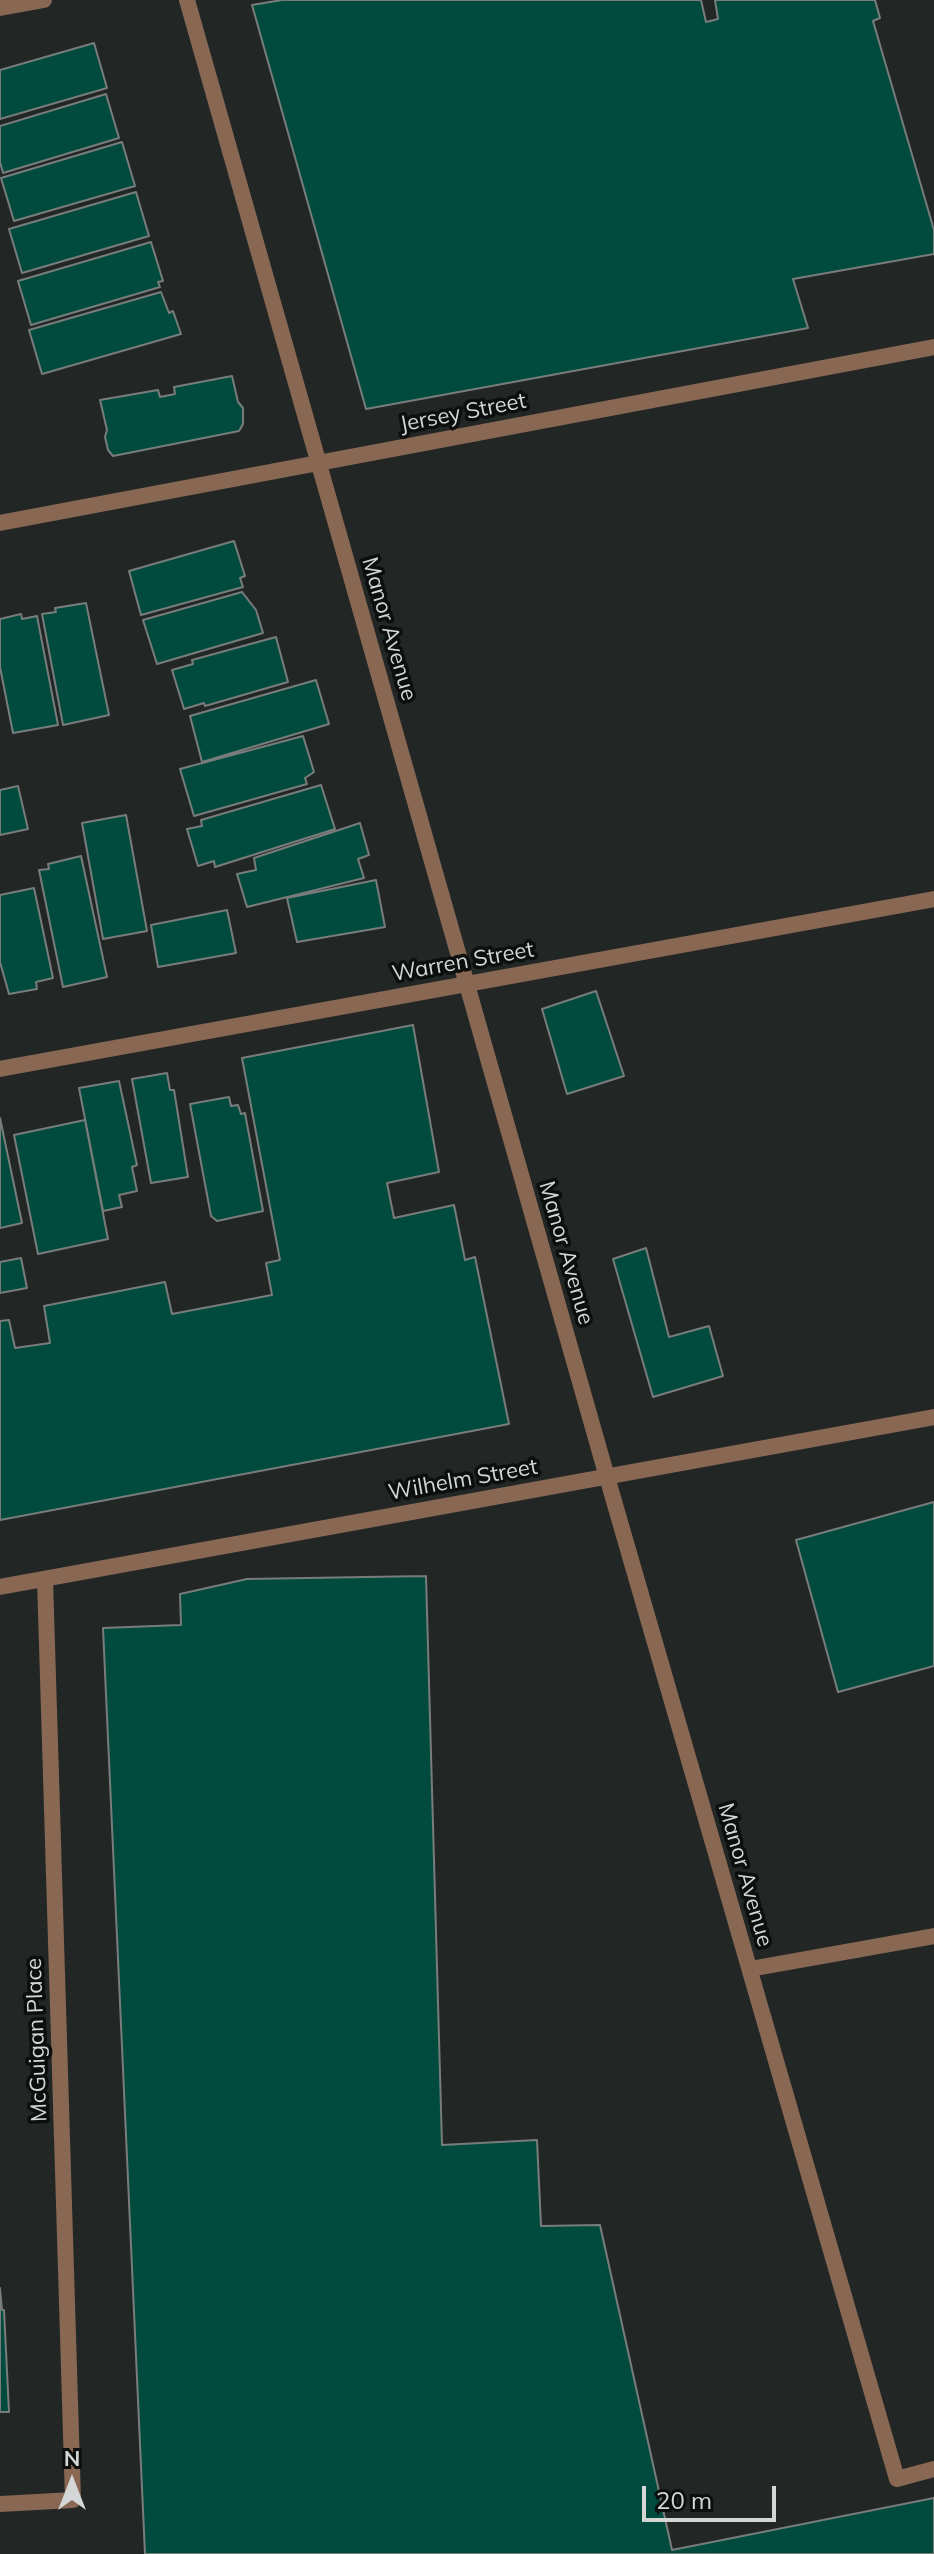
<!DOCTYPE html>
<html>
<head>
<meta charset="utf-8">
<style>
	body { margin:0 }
	#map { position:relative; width:934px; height:2554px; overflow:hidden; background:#222726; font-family:Mulish,sans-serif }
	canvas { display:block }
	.north { position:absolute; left:32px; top:2442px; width:80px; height:80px; -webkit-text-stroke:6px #0d0f0f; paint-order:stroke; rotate:0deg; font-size:22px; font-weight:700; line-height:32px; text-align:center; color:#d4d7d6 }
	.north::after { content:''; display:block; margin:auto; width:28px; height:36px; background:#d4d7d6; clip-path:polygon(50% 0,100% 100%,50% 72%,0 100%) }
	.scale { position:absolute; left:642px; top:2486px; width:134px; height:36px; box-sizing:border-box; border:4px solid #d4d7d6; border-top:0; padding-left:10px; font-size:24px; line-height:28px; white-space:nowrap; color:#d4d7d6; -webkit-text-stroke:6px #0d0f0f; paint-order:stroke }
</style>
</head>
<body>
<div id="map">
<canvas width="934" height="2554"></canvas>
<div class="north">N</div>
<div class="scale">20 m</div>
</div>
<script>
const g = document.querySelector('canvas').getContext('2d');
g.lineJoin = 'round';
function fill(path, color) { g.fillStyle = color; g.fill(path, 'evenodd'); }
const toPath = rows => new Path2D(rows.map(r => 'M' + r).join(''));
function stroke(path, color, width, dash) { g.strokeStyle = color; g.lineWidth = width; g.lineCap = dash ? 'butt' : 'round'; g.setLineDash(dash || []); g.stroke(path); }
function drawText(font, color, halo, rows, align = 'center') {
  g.font = font + ' Mulish,sans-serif'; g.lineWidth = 7; g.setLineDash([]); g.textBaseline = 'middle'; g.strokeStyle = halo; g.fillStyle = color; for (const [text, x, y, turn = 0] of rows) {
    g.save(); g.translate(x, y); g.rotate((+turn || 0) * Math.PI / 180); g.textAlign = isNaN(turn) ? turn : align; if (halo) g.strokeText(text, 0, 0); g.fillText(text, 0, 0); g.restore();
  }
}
const building = toPath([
	[282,0,701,0,706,22,718,19,715,0,875,0,880,18,873,21,934,230,934,254,793,279,808,328,366,409,252,5,282,0],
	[94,43,107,88,0,119,0,70,94,43],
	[106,94,119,138,3,173,0,162,0,126,106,94],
	[122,142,135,186,14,221,1,178,122,142],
	[136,192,149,236,22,273,9,229,136,192],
	[151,242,163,281,158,282,160,287,31,325,18,281,151,242],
	[161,292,169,313,173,311,181,334,42,374,29,330,161,292],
	[232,376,238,402,243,408,243,424,239,431,113,456,108,450,105,437,107,430,100,400,158,390,160,397,175,394,174,387,232,376],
	[234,541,245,576,240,578,243,587,141,615,129,571,234,541],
	[242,592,256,610,263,633,157,664,143,620,242,592],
	[86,603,109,715,63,725,42,614,56,612,55,608,86,603],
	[21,614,22,619,37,616,58,725,13,733,0,667,0,619,21,614],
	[276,637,288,682,205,706,204,703,184,709,172,670,193,664,192,660,276,637],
	[316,680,329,724,202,762,190,716,316,680],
	[303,736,314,772,305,778,307,784,194,816,180,769,303,736],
	[321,785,335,829,215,867,214,861,198,866,187,829,202,826,201,820,321,785],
	[18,786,28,829,0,835,0,790,18,786],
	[126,815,147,931,103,939,82,823,126,815],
	[360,823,369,855,358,859,364,878,247,907,237,874,256,870,254,858,360,823],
	[81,856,107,977,63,987,39,870,49,869,48,864,81,856],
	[376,880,385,927,297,942,287,898,376,880],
	[34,888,53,978,36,982,37,989,9,994,0,962,0,895,34,888],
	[227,910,236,953,158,967,151,925,227,910],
	[596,991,624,1076,567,1094,542,1009,596,991],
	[413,1025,439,1172,387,1183,394,1218,454,1205,465,1260,475,1257,509,1424,0,1520,0,1321,9,1320,15,1348,50,1343,44,1306,165,1282,172,1314,272,1295,266,1263,280,1260,242,1058,413,1025],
	[167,1073,170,1090,174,1090,188,1177,151,1183,132,1079,167,1073],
	[119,1081,137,1165,132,1167,137,1191,119,1195,122,1207,103,1211,79,1088,119,1081],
	[229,1097,231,1106,238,1105,241,1114,245,1113,263,1211,217,1221,211,1216,190,1104,229,1097],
	[0,1118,22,1223,0,1228,0,1118],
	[85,1120,108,1239,38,1254,14,1135,85,1120],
	[646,1248,669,1337,709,1326,723,1376,653,1397,613,1259,646,1248],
	[21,1258,27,1288,0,1293,0,1262,21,1258],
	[934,1502,934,1666,838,1692,796,1540,934,1502],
	[426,1576,442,2145,537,2140,541,2226,600,2225,672,2550,934,2498,934,2554,145,2554,103,1628,181,1625,180,1594,247,1579,426,1576],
	[0,2288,2,2310,4,2310,9,2412,0,2412,0,2288]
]);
const street = toPath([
	[187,0,607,1477,897,2479,934,2469],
	[0,8,44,0],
	[0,523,934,347],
	[0,1069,934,899],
	[0,1587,934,1417],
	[750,1969,934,1936],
	[0,2504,73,2500,45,1579]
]);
const streetNames = [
	["Jersey Street",463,413,-11],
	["Manor Avenue",389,629,74],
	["Warren Street",463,962,-10],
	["Manor Avenue",566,1253,74],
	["Wilhelm Street",463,1480,-10],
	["Manor Avenue",745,1875,74],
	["McGuigan Place",37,2040,-92]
];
fill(building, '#004b3e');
stroke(building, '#787d7c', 2);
stroke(street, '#886753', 16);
drawText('22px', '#d4d7d6', '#0d0f0f', streetNames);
</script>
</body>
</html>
